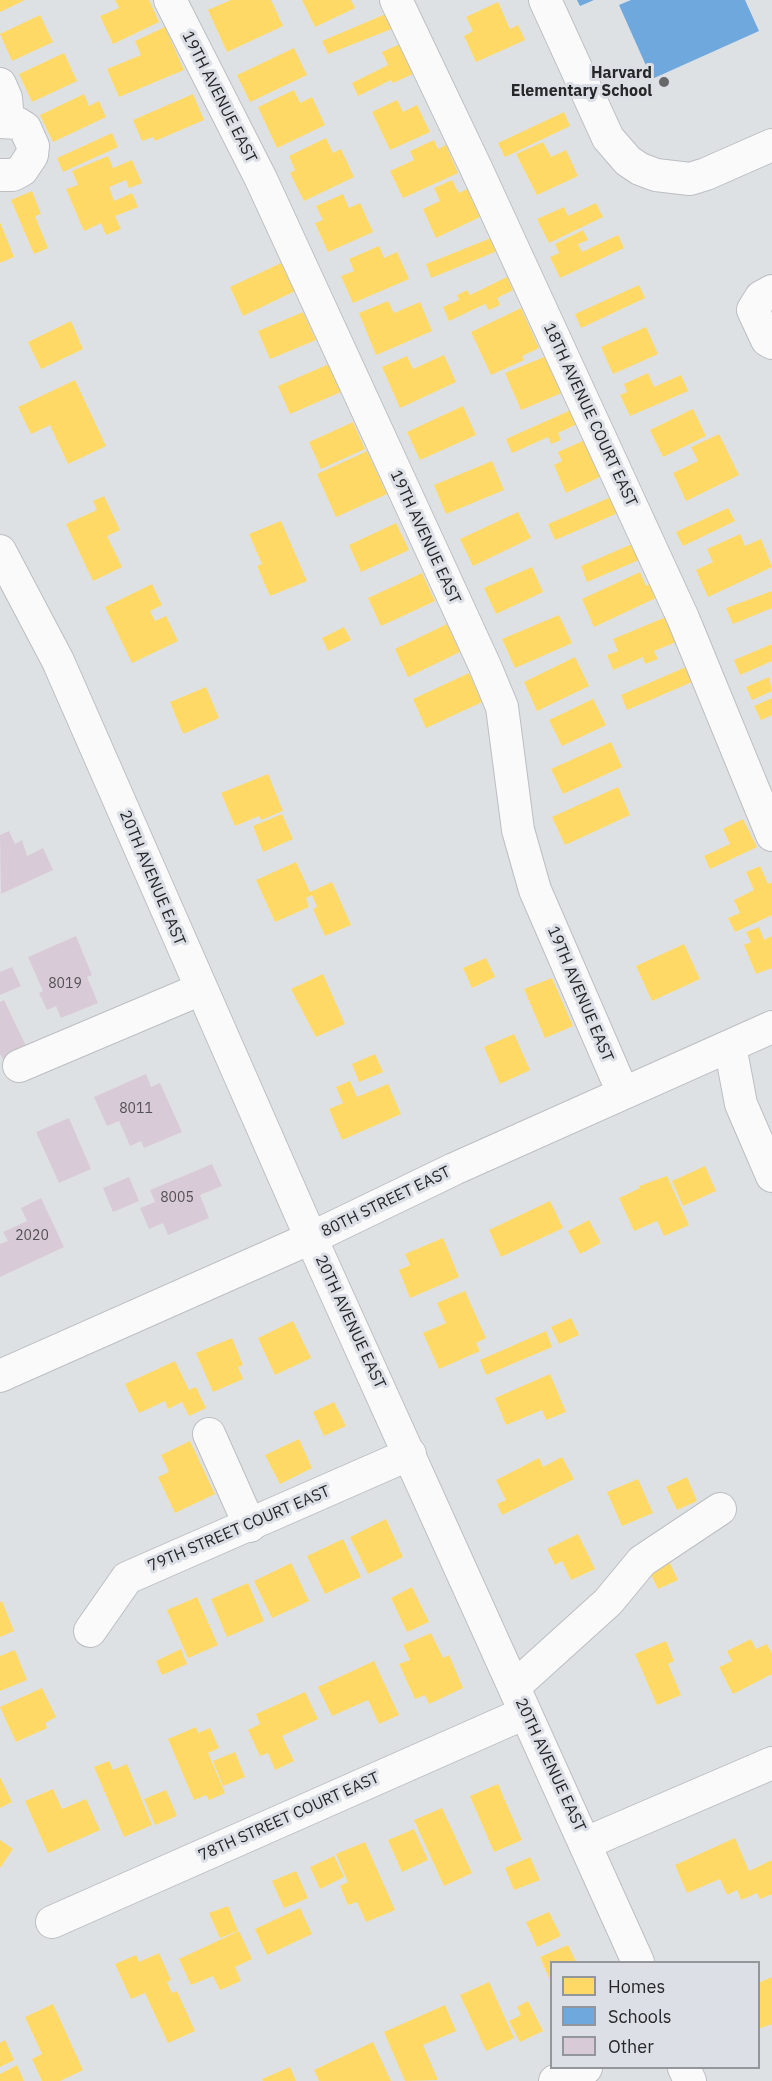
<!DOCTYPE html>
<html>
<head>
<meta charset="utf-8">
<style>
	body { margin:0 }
	#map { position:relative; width:772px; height:2081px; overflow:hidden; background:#dee1e4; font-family:"IBM Plex Sans",sans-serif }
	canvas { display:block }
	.legend { position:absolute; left:550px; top:1961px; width:210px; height:108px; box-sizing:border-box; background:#dce0e6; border:2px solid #93969a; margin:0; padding:8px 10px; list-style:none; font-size:18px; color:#252729 }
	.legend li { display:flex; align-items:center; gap:12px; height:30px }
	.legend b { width:30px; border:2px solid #93969a }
</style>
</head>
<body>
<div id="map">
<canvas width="772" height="2081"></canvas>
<ul class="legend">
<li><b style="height:16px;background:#ffd966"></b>Homes</li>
<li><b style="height:16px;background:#6fa8dc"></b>Schools</li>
<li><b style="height:16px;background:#d8cbd7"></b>Other</li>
</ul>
</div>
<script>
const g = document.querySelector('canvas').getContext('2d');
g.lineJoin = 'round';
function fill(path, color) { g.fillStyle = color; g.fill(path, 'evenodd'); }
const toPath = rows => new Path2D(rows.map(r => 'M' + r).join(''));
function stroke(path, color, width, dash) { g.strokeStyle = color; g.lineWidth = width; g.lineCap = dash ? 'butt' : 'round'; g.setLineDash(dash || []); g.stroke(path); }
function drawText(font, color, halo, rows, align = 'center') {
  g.font = font + ' "IBM Plex Sans",sans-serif'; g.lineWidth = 6; g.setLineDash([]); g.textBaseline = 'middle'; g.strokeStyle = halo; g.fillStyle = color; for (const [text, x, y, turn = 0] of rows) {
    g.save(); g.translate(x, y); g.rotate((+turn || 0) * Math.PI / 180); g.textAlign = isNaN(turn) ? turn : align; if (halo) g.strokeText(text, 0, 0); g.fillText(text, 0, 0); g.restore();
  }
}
const homes = toPath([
	[0,0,25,0,0,12],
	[115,0,149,0,159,22,113,44,100,16,119,8],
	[231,0,271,0,283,26,227,52,208,10],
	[302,0,351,0,355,8,315,27],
	[498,2,510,29,518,25,525,40,476,62,464,36,473,31,466,17],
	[388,13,394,28,328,54,322,41],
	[40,15,53,42,12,61,0,34],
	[165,27,184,70,119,97,107,69,141,55,135,41],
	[400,44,413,74,393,83,391,80,358,96,352,83,388,65,382,52],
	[294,48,307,75,250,102,237,75],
	[64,53,77,81,32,102,19,74],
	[294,90,300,103,312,97,325,125,277,148,258,107],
	[84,94,89,106,99,101,106,117,53,142,40,115],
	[193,94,204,120,155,141,153,137,142,141,133,120],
	[397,100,403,112,417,105,430,132,390,150,372,112],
	[564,112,570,126,505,157,498,143],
	[112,133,118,147,63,172,57,158],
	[326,138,333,153,341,149,354,177,304,201,290,173,295,170,289,156],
	[434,140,438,149,446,145,458,173,403,198,390,171,414,160,410,151],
	[543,142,551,157,566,150,578,176,537,195,516,154],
	[108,156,113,168,132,160,142,183,129,188,126,180,109,187,114,201,132,193,138,207,115,216,121,229,106,235,101,223,84,231,66,189,78,185,72,171],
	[452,180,459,193,467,189,480,217,436,238,423,209,440,201,434,188],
	[32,191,41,214,35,216,48,248,34,254,11,200],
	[343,194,349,208,360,203,373,232,328,252,315,223,323,220,316,206],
	[596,203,603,217,549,243,537,219,564,207,568,216],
	[0,222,14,257,0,263],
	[583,230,588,240,578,244,582,252,618,235,624,248,560,278,550,257,559,253,555,244],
	[491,238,497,251,431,278,426,264],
	[379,246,384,258,397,252,409,279,353,303,341,276,354,271,349,259],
	[281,263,295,291,243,316,230,287],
	[507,277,513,290,497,298,500,305,489,310,485,304,449,321,443,307,459,300,457,295,467,290,470,295],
	[639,285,645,298,581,328,575,314],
	[388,301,394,313,420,302,432,331,376,355,359,313],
	[521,308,539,348,522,356,524,360,491,375,471,332],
	[303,312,316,340,270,359,258,331],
	[71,321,83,349,41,369,28,342],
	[646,327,658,354,613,374,601,347],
	[444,355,456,382,400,408,382,367,407,356,413,369],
	[549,355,564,392,521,410,505,373],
	[329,364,341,392,290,414,278,386],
	[648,373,654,387,681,375,688,391,630,416,620,395,627,392,624,384],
	[75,380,106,446,68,464,50,425,31,434,18,407],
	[463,406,476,435,420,460,407,432],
	[693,409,706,436,663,457,650,430],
	[571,410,577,424,558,433,561,440,551,444,548,437,512,453,506,439],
	[353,422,365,449,321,469,309,442],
	[719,434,739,475,686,501,673,473,698,461,691,447],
	[587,439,604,475,566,493,554,465,562,461,558,452],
	[367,451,387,494,336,517,317,474],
	[492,461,504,490,446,514,434,485],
	[104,496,120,530,107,536,122,567,93,581,66,524,97,510,93,501],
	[611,497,618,513,555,540,548,524],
	[728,508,735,521,683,546,676,532],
	[518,512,531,538,473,566,460,539],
	[281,521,307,581,270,596,257,566,262,564,249,534],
	[396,523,409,550,361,572,349,545],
	[740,534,745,546,761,539,772,567,708,597,696,570,713,562,707,549],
	[632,544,639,560,587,582,581,566],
	[532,567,543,592,496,614,484,588],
	[640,572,646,586,652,583,658,597,594,627,582,599],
	[422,573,435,601,381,626,368,598],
	[152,584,162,605,150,611,155,621,166,616,178,641,132,663,105,607],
	[772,591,772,608,733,624,726,608],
	[559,615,572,643,515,668,502,639],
	[666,617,676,642,654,651,658,659,645,664,643,657,613,670,607,655,618,651,613,639],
	[447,624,460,652,408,677,395,649],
	[344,627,351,640,328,651,322,638],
	[772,644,772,661,740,675,734,660],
	[575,657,589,686,537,711,524,682],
	[686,667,692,682,627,710,621,695],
	[469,673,482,702,426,728,413,699],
	[769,677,772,691,752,700,746,687],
	[206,687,219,718,183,734,170,702],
	[772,698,772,715,761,720,754,706],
	[593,699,606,725,562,746,549,720],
	[611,742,622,767,563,794,551,769],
	[268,774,283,811,261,820,259,816,235,826,221,793],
	[618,787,630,815,565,845,552,817],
	[282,814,293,839,263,852,253,826],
	[743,819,757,847,710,869,704,856,730,844,723,829],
	[296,862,310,892,332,882,351,925,325,936,313,909,317,907,312,895,306,898,309,907,275,922,256,880],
	[760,866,768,884,772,882,772,915,735,932,728,918,740,913,734,900,754,890,746,872],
	[759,927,764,940,772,936,772,968,756,974,744,945,751,942,746,932],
	[684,944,700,979,652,1001,636,966],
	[486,958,495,977,472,988,463,968],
	[323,974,345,1024,316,1037,291,989],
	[552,978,573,1026,545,1038,524,989],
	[514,1034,530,1070,500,1084,484,1047],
	[375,1054,383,1072,359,1082,352,1064],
	[350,1081,357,1097,388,1084,401,1114,342,1140,329,1109,343,1103,336,1087],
	[705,1166,716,1191,683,1206,672,1181],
	[667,1176,689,1225,664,1236,657,1221,634,1231,619,1198,640,1188,639,1186],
	[550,1201,563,1228,501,1257,489,1230],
	[589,1220,601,1243,580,1254,568,1231],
	[443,1238,459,1277,410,1298,399,1270,410,1265,405,1254],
	[465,1291,486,1338,476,1343,480,1351,439,1369,423,1333,446,1323,437,1303],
	[571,1318,579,1335,559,1344,551,1327],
	[293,1321,311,1358,275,1375,258,1338],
	[546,1331,552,1347,486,1375,480,1360],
	[232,1338,243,1365,238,1367,243,1379,213,1392,196,1353],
	[175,1361,189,1390,196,1387,206,1408,189,1416,182,1402,168,1409,165,1401,139,1413,125,1384],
	[550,1374,566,1412,546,1420,542,1410,506,1425,495,1398],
	[334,1402,346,1426,324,1436,313,1412],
	[299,1439,312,1468,280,1484,265,1455],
	[190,1441,215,1494,175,1513,158,1477,169,1472,161,1455],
	[562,1457,574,1479,502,1515,497,1504,506,1500,496,1480,539,1458,543,1467],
	[687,1477,697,1501,677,1510,666,1487],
	[638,1479,653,1513,622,1526,607,1492],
	[386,1519,403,1557,368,1574,350,1537],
	[578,1534,595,1569,571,1580,562,1561,555,1565,547,1549],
	[343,1539,361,1577,325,1594,307,1556],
	[667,1557,678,1580,658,1589,647,1566],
	[291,1563,309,1601,272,1618,254,1581],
	[248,1583,264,1621,227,1637,211,1599],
	[412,1587,429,1622,407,1632,391,1598],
	[197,1597,218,1645,188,1658,167,1610],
	[2,1601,14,1631,0,1637,0,1602],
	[431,1633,443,1658,449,1655,463,1688,429,1704,425,1695,415,1699,399,1664,410,1660,403,1645],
	[751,1639,756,1649,767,1644,772,1654,772,1674,733,1694,719,1667,732,1661,727,1651],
	[666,1641,674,1661,668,1664,681,1695,657,1705,635,1654],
	[181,1649,187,1664,162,1675,156,1661],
	[15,1650,27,1680,0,1691,0,1656],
	[374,1661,399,1715,379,1724,368,1700,332,1716,318,1687],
	[42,1688,56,1717,45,1723,47,1728,16,1742,0,1707],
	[305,1692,318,1719,282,1736,294,1761,275,1770,268,1753,260,1756,248,1730,260,1724,256,1714],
	[196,1727,198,1733,210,1728,219,1748,208,1753,225,1793,209,1800,206,1795,194,1800,168,1739],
	[235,1752,245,1777,223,1786,213,1761],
	[109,1761,113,1770,127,1764,152,1825,124,1837,94,1767],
	[0,1777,12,1802,0,1808],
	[498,1784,522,1840,494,1852,470,1796],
	[53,1789,62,1809,86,1799,100,1830,48,1853,25,1801],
	[166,1790,177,1816,155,1825,144,1799],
	[442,1808,472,1873,444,1886,414,1820],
	[414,1829,428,1860,402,1872,388,1840],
	[735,1838,749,1871,772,1860,772,1894,760,1899,757,1893,741,1900,737,1890,727,1895,720,1879,687,1893,675,1865],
	[0,1840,13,1849,0,1868],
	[365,1842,395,1910,366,1922,357,1902,348,1905,340,1886,348,1882,336,1854],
	[334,1856,344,1877,320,1889,310,1867],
	[530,1857,540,1880,514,1890,505,1868],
	[296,1871,308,1898,284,1908,272,1881],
	[228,1906,238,1931,220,1938,209,1913],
	[300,1908,312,1934,267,1955,255,1929],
	[549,1912,561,1936,537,1947,526,1922],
	[239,1931,252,1959,235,1967,241,1981,220,1990,213,1976,191,1985,179,1959],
	[568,1945,576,1962,552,1962,552,1985,540,1957],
	[159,1953,171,1980,167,1982,172,1993,177,1991,195,2031,168,2043,145,1993,131,1999,115,1964,136,1955,139,1962],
	[772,1977,772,2024,758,2029,758,1983],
	[489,1982,514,2038,486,2051,460,1995],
	[528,2001,543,2031,520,2042,509,2021,521,2015,517,2007],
	[53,2004,83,2070,60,2081,42,2081,32,2059,42,2054,25,2017],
	[445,2005,456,2031,423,2045,438,2080,405,2081,384,2032],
	[5,2040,14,2060,0,2067,0,2043],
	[373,2042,391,2081,319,2081,314,2070],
	[17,2065,24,2081,0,2081,0,2074],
	[290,2067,296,2081,263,2081,262,2079]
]);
const schools = toPath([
	[577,0,594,0,580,6],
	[631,0,745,0,759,31,652,79,619,5]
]);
const building = toPath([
	[9,831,15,844,22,840,27,856,43,848,53,870,1,894,0,835],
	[76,936,92,975,87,977,98,1003,61,1018,56,1006,47,1010,39,993,43,991,28,957],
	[12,967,21,986,0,995,0,972],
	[4,1000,28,1050,4,1061,0,1054,0,1002],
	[146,1074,151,1087,160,1083,182,1132,144,1148,141,1141,130,1146,119,1121,107,1126,94,1097],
	[69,1118,91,1169,59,1183,36,1132],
	[212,1164,222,1186,200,1195,209,1218,168,1235,163,1223,149,1229,140,1208,155,1202,150,1190],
	[129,1177,139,1201,113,1212,103,1188],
	[41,1198,64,1247,0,1277,0,1244,8,1241,3,1232,27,1221,21,1208]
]);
const minor = toPath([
	[170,0,261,179,485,666,502,707,518,830,535,890,623,1093],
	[396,0,476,168,683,618,772,835],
	[545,0,608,138,628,161,640,169,656,175,690,179,706,174,772,145],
	[0,84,6,98,8,121],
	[0,122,17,123,25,128,33,146,32,155,22,170,13,175,0,175],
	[772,291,761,297,753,310,767,340,772,343],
	[0,551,58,661,311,1238,638,1962],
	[730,1046,741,1104,772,1176],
	[19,1066,201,989],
	[0,1376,311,1238,454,1169,772,1027],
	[209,1434,250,1526],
	[90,1631,127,1578,410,1454],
	[514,1687,608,1602,642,1561,720,1509],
	[586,1843,772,1763],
	[52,1922,525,1713],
	[684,2068,690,2081],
	[555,2081,586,2068]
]);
const markers = [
	[664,82,6,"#66686a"]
];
const numberNames = [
	["8019",65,984],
	["8011",136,1109],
	["8005",177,1198],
	["2020",32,1236]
];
const poiNames = [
	["Harvard",652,73],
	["Elementary School",652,91]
];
const streetNames = [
	["19TH AVENUE EAST",219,97,63],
	["18TH AVENUE COURT EAST",590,415,65],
	["19TH AVENUE EAST",425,537,65],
	["20TH AVENUE EAST",152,878,67],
	["19TH AVENUE EAST",580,994,67],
	["80TH STREET EAST",386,1202,-26],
	["20TH AVENUE EAST",350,1322,65],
	["79TH STREET COURT EAST",239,1529,-23],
	["20TH AVENUE EAST",550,1765,65],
	["78TH STREET COURT EAST",289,1817,-24]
];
fill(homes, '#ffd966');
fill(schools, '#6fa8dc');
fill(building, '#d8cbd7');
stroke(minor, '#bcbec1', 34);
stroke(minor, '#fafafb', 32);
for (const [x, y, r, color] of markers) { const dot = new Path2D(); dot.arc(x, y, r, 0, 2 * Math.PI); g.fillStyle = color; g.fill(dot); stroke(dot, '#dce0e6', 2); }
drawText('14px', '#525054', null, numberNames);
drawText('bold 16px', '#252729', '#dce0e6', poiNames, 'right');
drawText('16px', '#252729', '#dce0e6', streetNames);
</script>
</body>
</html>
